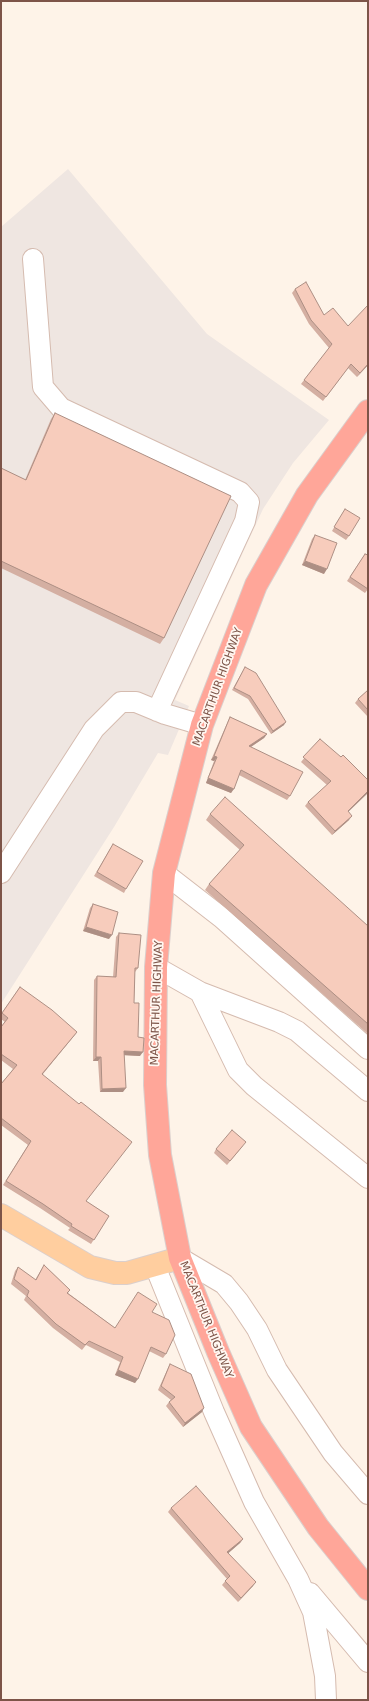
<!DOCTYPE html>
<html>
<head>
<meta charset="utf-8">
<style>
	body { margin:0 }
	#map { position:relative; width:369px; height:1701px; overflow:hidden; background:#fef3e8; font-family:"DejaVu Sans",sans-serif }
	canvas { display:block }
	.frame { position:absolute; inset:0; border:2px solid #7d5448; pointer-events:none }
</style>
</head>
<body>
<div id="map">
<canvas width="369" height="1701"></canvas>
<div class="frame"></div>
</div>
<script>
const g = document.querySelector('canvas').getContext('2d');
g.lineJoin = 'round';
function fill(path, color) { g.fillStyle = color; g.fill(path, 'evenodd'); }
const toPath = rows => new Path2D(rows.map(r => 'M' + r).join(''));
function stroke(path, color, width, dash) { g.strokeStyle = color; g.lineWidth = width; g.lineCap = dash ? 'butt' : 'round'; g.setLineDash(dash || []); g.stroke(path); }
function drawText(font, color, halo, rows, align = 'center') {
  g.font = font + ' "DejaVu Sans",sans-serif'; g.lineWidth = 3.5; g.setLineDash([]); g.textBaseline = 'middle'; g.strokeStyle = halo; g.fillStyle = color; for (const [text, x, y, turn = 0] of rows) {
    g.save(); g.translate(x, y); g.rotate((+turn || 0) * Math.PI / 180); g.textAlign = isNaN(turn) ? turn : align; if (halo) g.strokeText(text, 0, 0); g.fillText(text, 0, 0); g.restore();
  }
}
const industrial = toPath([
	[68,169,207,334,329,420,293,463,263,509,175,700,189,706,168,755,158,753,114,827,1,1004,1,227]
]);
const minor = toPath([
	[33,259,43,387,61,408,240,492,249,502,245,521,157,711],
	[1,873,94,729,121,702,136,702,165,714,202,725],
	[164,873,222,918,368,1049],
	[156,967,200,992,238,1070,254,1086,368,1178],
	[200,992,279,1022,297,1031,368,1091],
	[180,1258,224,1284,239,1302,257,1329,277,1370,333,1453,368,1494],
	[155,1266,214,1412,254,1502,298,1579,313,1612,325,1676,326,1700],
	[310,1593,368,1662]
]);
const major = toPath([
	[1,1215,90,1267,115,1273,127,1273,180,1258]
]);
const highway = toPath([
	[368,411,307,495,256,585,202,725,164,873,156,967,155,1085,160,1155,180,1258,218,1352,251,1427,318,1527,368,1589]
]);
const wall = toPath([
	[295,289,324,315,368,365,357,377,348,368,323,401,301,384,329,348,309,324,292,293],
	[55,413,164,638,160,644,1,568,1,468,25,480,51,419],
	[345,509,349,536,346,540,332,531],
	[315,535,324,574,302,565,312,539],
	[365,554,368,589,365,593,347,581],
	[245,667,284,725,271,734,248,699,232,690],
	[368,690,368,717,355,703,358,699],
	[230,717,267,734,264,738,251,747,290,796,287,800,239,775,231,793,206,783,214,761,211,760,228,721],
	[320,739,349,820,332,835,305,806,308,802,327,785,301,762],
	[210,814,368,926,368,1034,205,890,209,884,240,850,206,820],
	[113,844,126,889,124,893,94,876],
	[93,904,109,939,83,931,90,908],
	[119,933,138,968,135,972,134,1003,138,1037,140,1056,124,1055,123,1092,100,1092,98,1061,93,1061,94,980,97,976,113,977,116,937],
	[20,987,77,1032,43,1074,86,1201,109,1216,91,1244,68,1230,70,1228,40,1208,3,1185,28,1145,1,1125,1,1084,13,1069,1,1060,1,1027,5,1022,1,1019,1,1014],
	[243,1146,227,1165,214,1153,216,1149],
	[44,1265,70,1290,68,1293,115,1328,152,1312,166,1354,163,1358,149,1351,135,1383,115,1375,120,1362,86,1345,82,1350,53,1328,24,1300,26,1296,11,1284,15,1271,18,1267,35,1280],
	[170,1364,202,1412,183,1427,166,1406,169,1402,171,1400,158,1390,168,1368],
	[171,1508,243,1539,240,1543,228,1553,253,1586,238,1602,222,1585,227,1579,168,1512]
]);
const shadedWall = toPath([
	[368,364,368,365,357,377,360,373],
	[305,561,327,569,324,574,302,565],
	[286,722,284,725,271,734,273,731],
	[267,734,264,738,246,750,249,746],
	[214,756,217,757,214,761,211,760],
	[208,778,234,789,231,793,206,783],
	[368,791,368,793,345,815,348,811],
	[352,816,349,820,332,835,335,831],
	[86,927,112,935,109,939,83,931],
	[77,1032,74,1036,39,1078,42,1074],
	[124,1051,143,1052,140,1056,121,1055],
	[96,1057,101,1057,98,1061,93,1061],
	[126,1088,123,1092,100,1092,102,1089],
	[118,1370,138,1379,135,1383,115,1375],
	[204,1408,202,1412,183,1427,185,1423],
	[243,1539,240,1543,224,1557,227,1552],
	[256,1582,253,1586,238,1602,241,1598]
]);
const building = toPath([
	[306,282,324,315,333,308,348,326,368,305,368,349,367,349,368,350,368,364,360,373,351,364,326,397,304,380,332,344,311,320,295,289,306,282],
	[55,413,231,496,164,638,1,561,1,468,26,480,55,413],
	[345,509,360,518,349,536,334,527,345,509],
	[315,535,337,543,327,569,305,561,315,535],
	[365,554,368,555,368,589,350,577,365,554],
	[245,667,256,673,286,722,273,731,250,696,234,688,245,667],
	[368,690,368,710,358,699,368,690],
	[230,717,267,734,249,746,303,772,290,796,241,770,234,789,208,778,217,757,214,756,230,717],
	[320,739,341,757,343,755,368,780,368,791,348,811,352,816,335,831,308,802,331,781,303,757,320,739],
	[225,797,368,926,368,1024,209,884,244,845,210,814,225,797],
	[113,844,143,861,126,889,97,872,113,844],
	[93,904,118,912,112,935,86,927,93,904],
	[119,933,141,935,138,968,135,968,134,1003,139,1003,138,1037,144,1038,143,1052,124,1051,126,1088,102,1089,101,1057,96,1057,97,976,116,977,119,933],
	[20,987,52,1010,77,1032,42,1074,79,1104,81,1102,132,1142,86,1201,109,1216,94,1240,71,1226,72,1224,43,1204,6,1181,31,1141,1,1118,1,1084,17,1065,1,1054,1,1027,8,1018,2,1013,20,987],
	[232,1130,246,1142,230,1161,216,1149,232,1130],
	[44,1265,70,1290,67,1293,115,1328,138,1292,157,1304,152,1312,169,1320,175,1335,166,1354,151,1347,138,1379,118,1370,123,1357,89,1341,85,1345,56,1324,27,1296,29,1291,14,1279,18,1267,36,1280,44,1265],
	[170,1364,191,1374,204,1408,185,1423,169,1402,175,1397,161,1386,170,1364],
	[196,1486,243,1539,227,1552,256,1582,241,1598,225,1581,230,1576,171,1508,196,1486]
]);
const streetNames = [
	["MACARTHUR HIGHWAY",218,687,-70],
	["MACARTHUR HIGHWAY",157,1003,-88],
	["MACARTHUR HIGHWAY",206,1320,68]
];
fill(industrial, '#efe6e1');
stroke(minor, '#d5bbaf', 22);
stroke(major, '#dbcfcc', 24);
stroke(highway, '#dbcfcc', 24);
stroke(minor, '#fff', 20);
stroke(major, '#ffce9f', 22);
stroke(highway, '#ffa699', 22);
fill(wall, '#d4afa2');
fill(shadedWall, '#ad8f84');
fill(building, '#f7ccbc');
stroke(building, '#ad8f84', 1);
drawText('11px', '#7d5448', '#fff7f1', streetNames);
</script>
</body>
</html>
